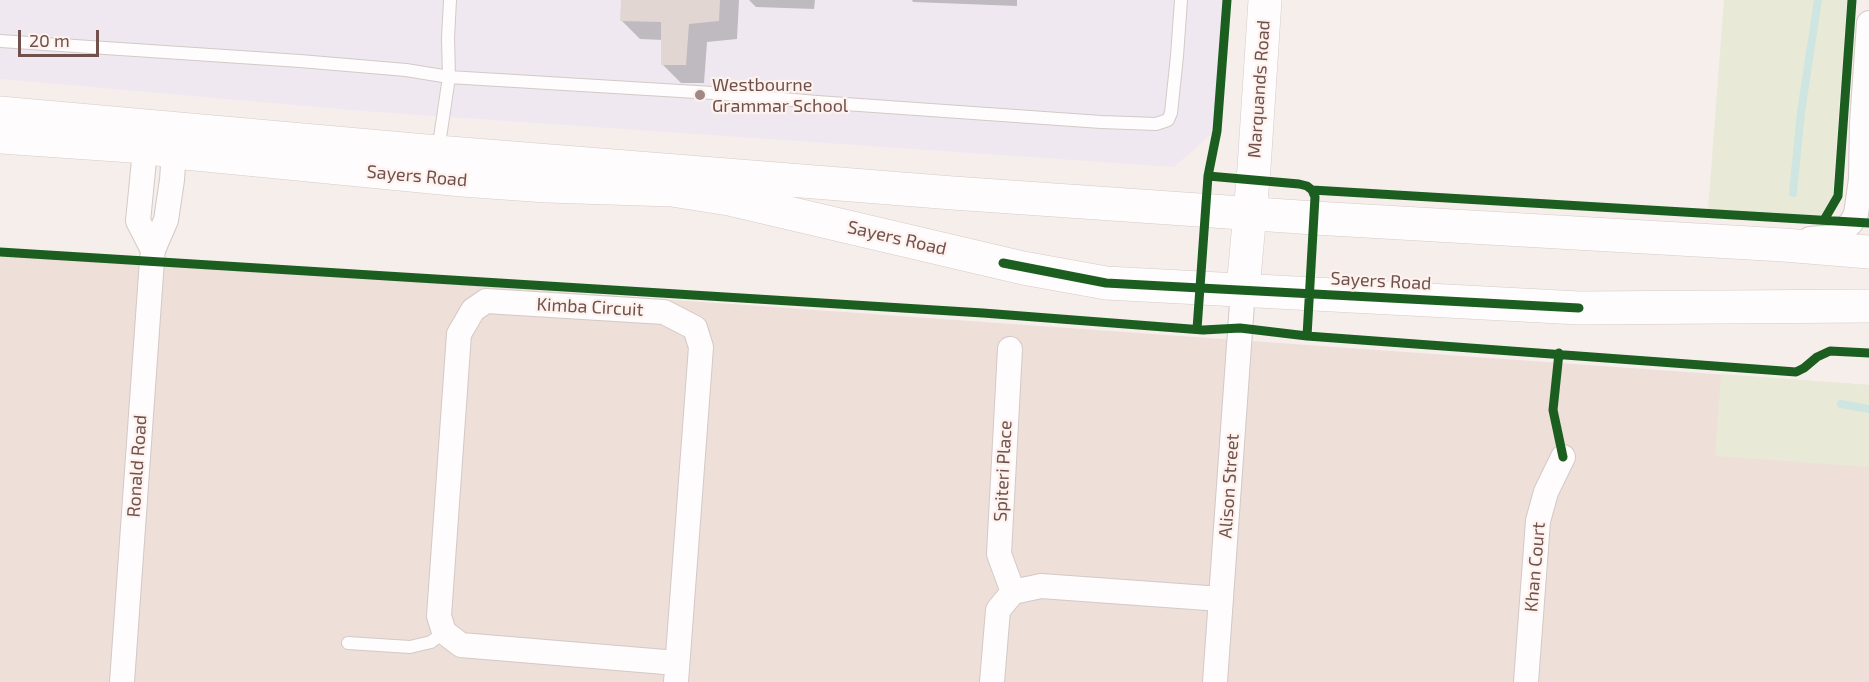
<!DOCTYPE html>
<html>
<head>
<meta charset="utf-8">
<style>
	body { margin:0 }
	#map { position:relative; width:1869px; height:682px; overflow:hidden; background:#f6eeeb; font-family:"Exo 2",sans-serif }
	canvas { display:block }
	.scale { position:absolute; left:18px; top:30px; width:81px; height:27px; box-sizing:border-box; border:3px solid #71514e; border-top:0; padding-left:8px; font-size:18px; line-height:21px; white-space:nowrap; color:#71514e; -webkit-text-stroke:4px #fdf2ed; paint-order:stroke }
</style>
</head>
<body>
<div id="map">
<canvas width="1869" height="682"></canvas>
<div class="scale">20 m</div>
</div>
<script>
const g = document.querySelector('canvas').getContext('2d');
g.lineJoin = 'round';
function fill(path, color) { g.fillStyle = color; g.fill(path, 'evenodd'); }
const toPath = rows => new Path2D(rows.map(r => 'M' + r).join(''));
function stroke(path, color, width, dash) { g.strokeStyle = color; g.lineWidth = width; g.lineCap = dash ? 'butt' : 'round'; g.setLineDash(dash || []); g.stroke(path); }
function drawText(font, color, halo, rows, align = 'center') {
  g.font = font + ' "Exo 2",sans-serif'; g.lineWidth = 4.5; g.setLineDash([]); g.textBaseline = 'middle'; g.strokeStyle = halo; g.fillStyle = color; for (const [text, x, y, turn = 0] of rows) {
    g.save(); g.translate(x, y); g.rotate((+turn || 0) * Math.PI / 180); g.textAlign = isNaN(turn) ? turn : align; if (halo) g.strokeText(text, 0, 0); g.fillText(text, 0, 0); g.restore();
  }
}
const residential = toPath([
	[0,252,1869,385,1869,682,0,682]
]);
const education = toPath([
	[0,0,1225,0,1216,130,1174,167,362,111,0,79]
]);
const green = toPath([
	[1724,0,1847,0,1831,218,1824,220,1708,210],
	[1721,374,1869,385,1869,467,1715,456]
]);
const shadow = toPath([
	[622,0,739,0,737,39,707,42,704,83,681,83,662,64,663,40,640,39,621,20],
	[749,0,815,0,814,9,756,7],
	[912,0,1017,0,1017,6,913,2]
]);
const stream = toPath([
	[1793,193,1801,112,1818,0],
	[1841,404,1869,409]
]);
const building = toPath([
	[621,0,720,0,719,21,689,24,686,65,661,65,661,22,620,21]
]);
const lane = toPath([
	[0,41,300,61,406,70,449,77,713,93,817,102,1101,122,1156,124,1168,120,1171,113,1177,56,1181,0],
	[438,151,449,77,448,38,450,0],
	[348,643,410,647,431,642,444,632]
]);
const street = toPath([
	[147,130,138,221,153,250],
	[1810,239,1835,237,1851,223,1856,214,1861,179,1862,123,1869,23],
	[1010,349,999,554,1013,592],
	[122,682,152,260,153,250,166,220,172,180,175,137],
	[676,682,701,347,695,328,664,312,486,301,473,310,459,334,439,616,444,632,461,645,677,663],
	[992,682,998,610,1013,592,1041,586,1221,599],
	[1215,682,1243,289],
	[1526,682,1538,521,1546,492,1563,457]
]);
const secondary = toPath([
	[0,113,437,152,953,193,1314,218,1784,245,1869,252],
	[0,137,146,147,175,152,462,180,547,186,672,190,729,199,1023,268,1106,283,1579,308,1869,306],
	[1243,289,1254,168,1265,0]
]);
const cycleway = toPath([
	[1208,176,1299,184,1307,186,1312,190,1315,197,1307,336],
	[1312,190,1869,223],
	[1824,220,1838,196,1852,0],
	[0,252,983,313,1203,330,1240,328,1307,336,1796,372,1804,368,1817,357,1830,351,1869,353],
	[1003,263,1106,283,1579,308],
	[1197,329,1208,176,1217,131,1227,0],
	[1559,353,1553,410,1563,457]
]);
const markers = [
	[700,95,6,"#a08885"]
];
const poiNames = [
	["Westbourne",712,85],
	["Grammar School",712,106]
];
const streetNames = [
	["Marquands Road",1259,89,-86],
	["Sayers Road",417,176,5],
	["Sayers Road",897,238,13],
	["Sayers Road",1381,281,3],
	["Kimba Circuit",590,307,3],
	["Ronald Road",137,466,-86],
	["Spiteri Place",1003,471,-87],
	["Alison Street",1229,486,-86],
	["Khan Court",1535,567,-85]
];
fill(residential, '#eedfd9');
fill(education, '#efe8f1');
fill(green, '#e8ead7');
fill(shadow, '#0003');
stroke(stream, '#cfe5e1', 8);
fill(building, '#e2d6d3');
stroke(lane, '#d3c9c6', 14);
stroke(street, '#d3c9c6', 26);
stroke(secondary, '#d5cac8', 34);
stroke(lane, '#fefcfc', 12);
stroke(street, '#fefcfc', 24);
stroke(secondary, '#fefcfc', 33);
stroke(cycleway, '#1b5e20', 9);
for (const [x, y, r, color] of markers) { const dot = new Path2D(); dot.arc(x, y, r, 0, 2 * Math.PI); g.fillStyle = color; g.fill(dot); stroke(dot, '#fdf2ed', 2); }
drawText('18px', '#71514e', '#fdf2ed', poiNames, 'left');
drawText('18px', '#71514e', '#fdf2ed', streetNames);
</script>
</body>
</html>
